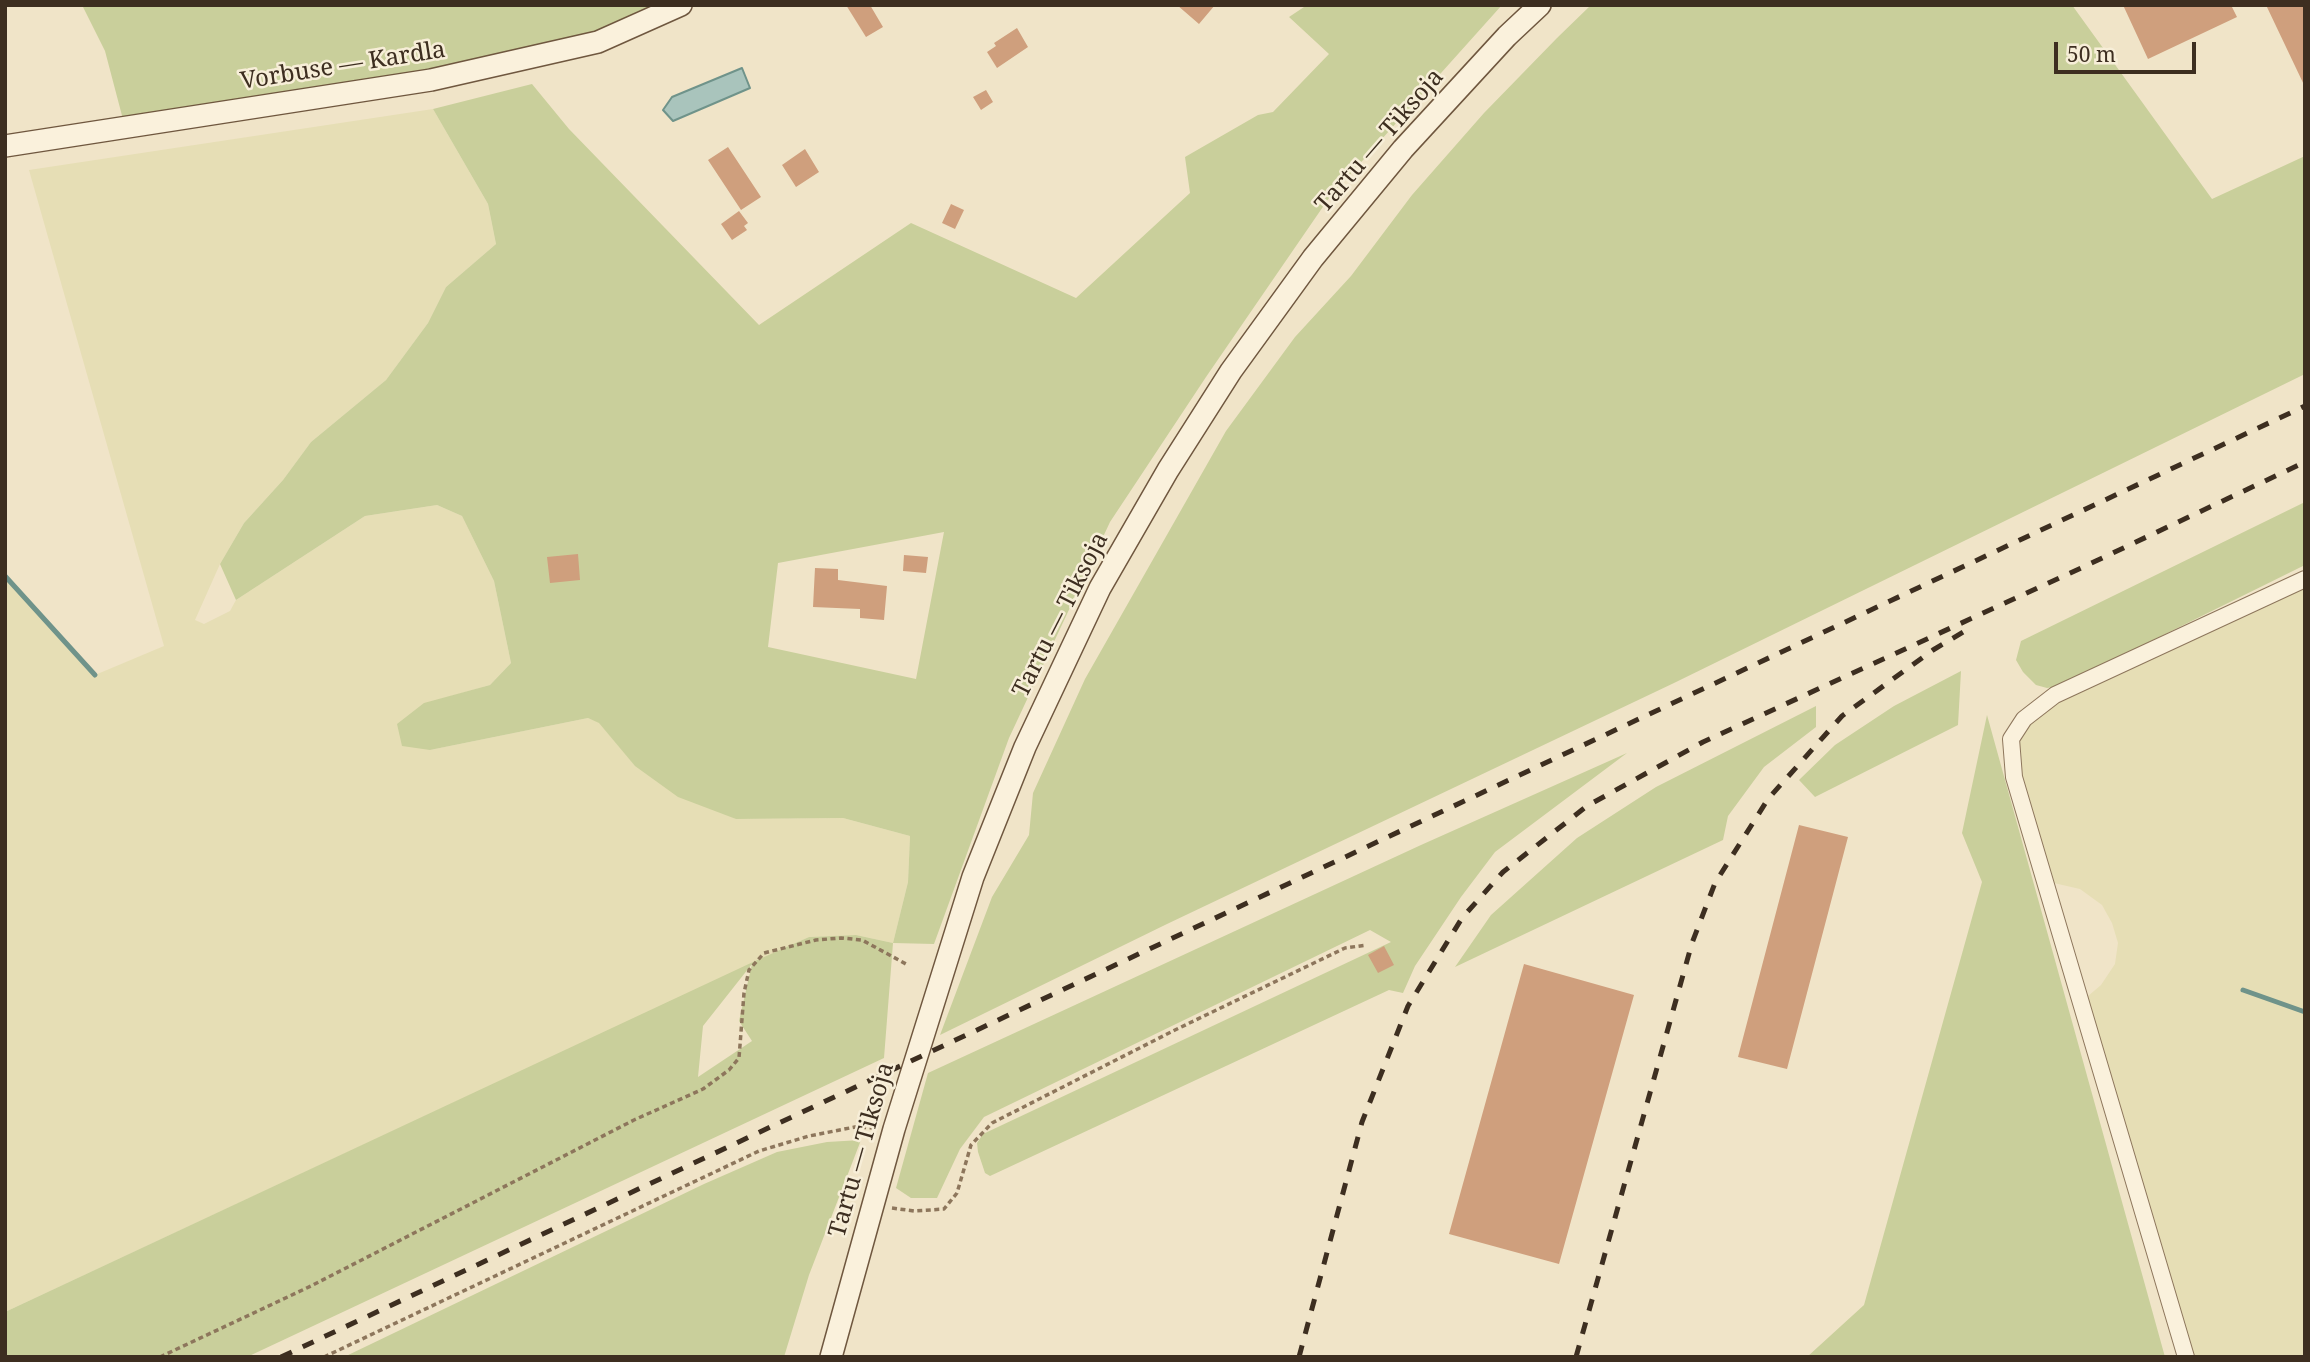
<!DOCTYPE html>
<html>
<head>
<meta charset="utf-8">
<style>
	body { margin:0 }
	#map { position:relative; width:2310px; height:1362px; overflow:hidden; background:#f0e4c8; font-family:"Noto Serif",serif }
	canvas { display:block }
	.frame { position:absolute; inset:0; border:7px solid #3d2e20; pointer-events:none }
	.scale { position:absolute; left:2054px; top:42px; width:142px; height:32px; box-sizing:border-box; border:4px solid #3d2e20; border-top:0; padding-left:9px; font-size:21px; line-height:24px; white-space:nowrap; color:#3d2e20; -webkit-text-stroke:5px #f7eed8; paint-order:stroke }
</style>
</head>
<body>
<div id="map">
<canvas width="2310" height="1362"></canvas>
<div class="frame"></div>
<div class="scale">50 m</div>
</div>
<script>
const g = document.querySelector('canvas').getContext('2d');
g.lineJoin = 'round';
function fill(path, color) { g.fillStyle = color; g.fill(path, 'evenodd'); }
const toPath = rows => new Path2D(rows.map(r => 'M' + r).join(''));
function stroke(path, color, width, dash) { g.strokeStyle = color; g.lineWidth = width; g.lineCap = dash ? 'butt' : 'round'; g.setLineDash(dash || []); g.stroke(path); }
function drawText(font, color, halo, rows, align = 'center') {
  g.font = font + ' "Noto Serif",serif'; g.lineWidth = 5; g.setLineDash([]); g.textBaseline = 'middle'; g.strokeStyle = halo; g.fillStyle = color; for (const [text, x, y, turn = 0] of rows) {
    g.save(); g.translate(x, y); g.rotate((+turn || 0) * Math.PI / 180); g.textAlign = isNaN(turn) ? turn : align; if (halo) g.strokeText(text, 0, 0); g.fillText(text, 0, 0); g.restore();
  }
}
const farmland = toPath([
	[433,109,488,204,496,244,446,287,428,323,386,380,311,442,283,480,244,523,220,564,195,620,204,624,230,611,236,600,365,516,437,505,462,516,494,581,511,663,490,685,424,704,430,750,588,718,599,722,636,766,736,819,843,818,910,836,908,882,893,943,856,935,809,937,5,1312,5,576,95,675,164,646,29,170],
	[2305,571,2305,1357,2186,1357,2081,1002,2101,985,2115,964,2118,943,2112,923,2102,905,2080,889,2045,881,2011,739,2055,695]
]);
const green = toPath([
	[82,5,681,5,598,42,125,127,105,51],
	[1307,5,1502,5,1329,198,1206,377,1110,522,1009,738,934,944,893,943,884,1058,247,1357,5,1357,5,1312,753,962,809,937,856,935,893,943,908,882,910,836,843,818,736,819,678,797,635,766,599,723,588,718,430,750,402,746,397,724,424,703,490,685,511,663,494,581,462,516,437,505,365,516,236,600,220,564,244,523,283,480,311,442,386,380,428,323,446,287,496,244,488,204,433,109,532,84,569,129,759,325,911,223,1076,298,1190,193,1185,157,1258,115,1273,112,1329,54,1289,17],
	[944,532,916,679,768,647,778,563],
	[752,964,739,1021,752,1041,698,1077,703,1026],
	[1591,5,2072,5,2212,199,2305,156,2305,374,1674,683,1167,924,940,1035,992,897,1029,835,1033,793,1085,679,1226,431,1295,337,1351,276,1412,195,1484,113,1557,38],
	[2305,502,2305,565,2060,686,2047,688,2036,685,2023,672,2016,660,2021,641],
	[1961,671,1958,725,1815,797,1799,780,1835,745,1894,706],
	[1816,706,1816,727,1764,767,1728,816,1723,840,1455,967,1491,915,1577,838,1656,787],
	[1987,715,2165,1357,1807,1357,1864,1305,1982,882,1962,833],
	[1627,753,1495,852,1461,897,1415,966,1403,993,1389,990,990,1176,985,1173,978,1152,977,1143,983,1134,1391,942,1370,930,984,1117,960,1149,937,1198,911,1198,896,1188,928,1073,1421,845],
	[861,1140,809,1275,784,1357,344,1357,704,1184,777,1152,827,1142]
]);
const water = toPath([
	[742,68,750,88,673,121,663,110,672,97,742,68]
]);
const stream = toPath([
	[5,576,95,675],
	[2243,990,2305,1012]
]);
const building = toPath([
	[846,5,870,5,883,27,866,37],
	[1177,5,1215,5,1199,24],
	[2123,5,2231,5,2237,17,2148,59],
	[2266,5,2305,5,2305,87],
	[1017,28,1028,47,997,68,987,52,996,46,994,43],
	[986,90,993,102,981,110,973,97],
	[728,147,761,197,741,210,708,160],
	[805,149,819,172,796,187,782,165],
	[951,204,964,210,955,229,942,223],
	[739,211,748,223,744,226,747,230,732,240,721,224],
	[578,554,580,580,550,583,547,557],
	[904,555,928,557,926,573,903,571],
	[815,568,838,569,838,580,887,586,884,620,860,618,860,609,813,607],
	[1799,825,1848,837,1787,1069,1738,1057],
	[1384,946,1394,965,1378,973,1368,955],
	[1524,964,1634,995,1559,1264,1449,1234]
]);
const path = toPath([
	[892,1208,914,1211,944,1209,957,1193,971,1145,992,1123,1175,1030,1345,948,1367,945],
	[160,1357,311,1286,634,1120,703,1089,729,1070,739,1058,744,993,749,970,764,953,816,940,841,938,862,940,906,964],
	[324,1357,759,1151,809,1136,855,1127,874,1128]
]);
const street = toPath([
	[2186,1357,2014,777,2011,739,2024,719,2055,695,2305,579]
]);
const secondary = toPath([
	[5,146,431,80,598,42,681,5],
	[831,1357,894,1129,973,877,1025,747,1100,588,1168,470,1231,371,1313,258,1403,149,1507,36,1540,5]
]);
const rail = toPath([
	[281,1357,2305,406],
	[1299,1357,1362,1122,1408,1006,1462,918,1503,872,1587,806,1703,742,2081,568,2305,462],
	[1576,1357,1692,943,1715,883,1768,799,1842,716,1933,650,1965,631]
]);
const streetNames = [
	["Vorbuse — Kardla",343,66,-9],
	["Tartu — Tiksoja",1380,141,-49],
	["Tartu — Tiksoja",1061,615,-63],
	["Tartu — Tiksoja",862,1150,-74]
];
fill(farmland, '#e6deb5');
fill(green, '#c9cf9b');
fill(water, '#a9c4bc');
stroke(water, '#6f938a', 2);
stroke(stream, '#6f938a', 5);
fill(building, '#cf9f7d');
stroke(street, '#8d765c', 18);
stroke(secondary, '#6f573f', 24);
stroke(path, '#8d765c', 3.5, [5, 3.5]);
stroke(street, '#faf1dc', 16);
stroke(secondary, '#faf1dc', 21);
stroke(rail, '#3d2e20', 5, [12, 12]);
drawText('24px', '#3d2e20', '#f7eed8', streetNames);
</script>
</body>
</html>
